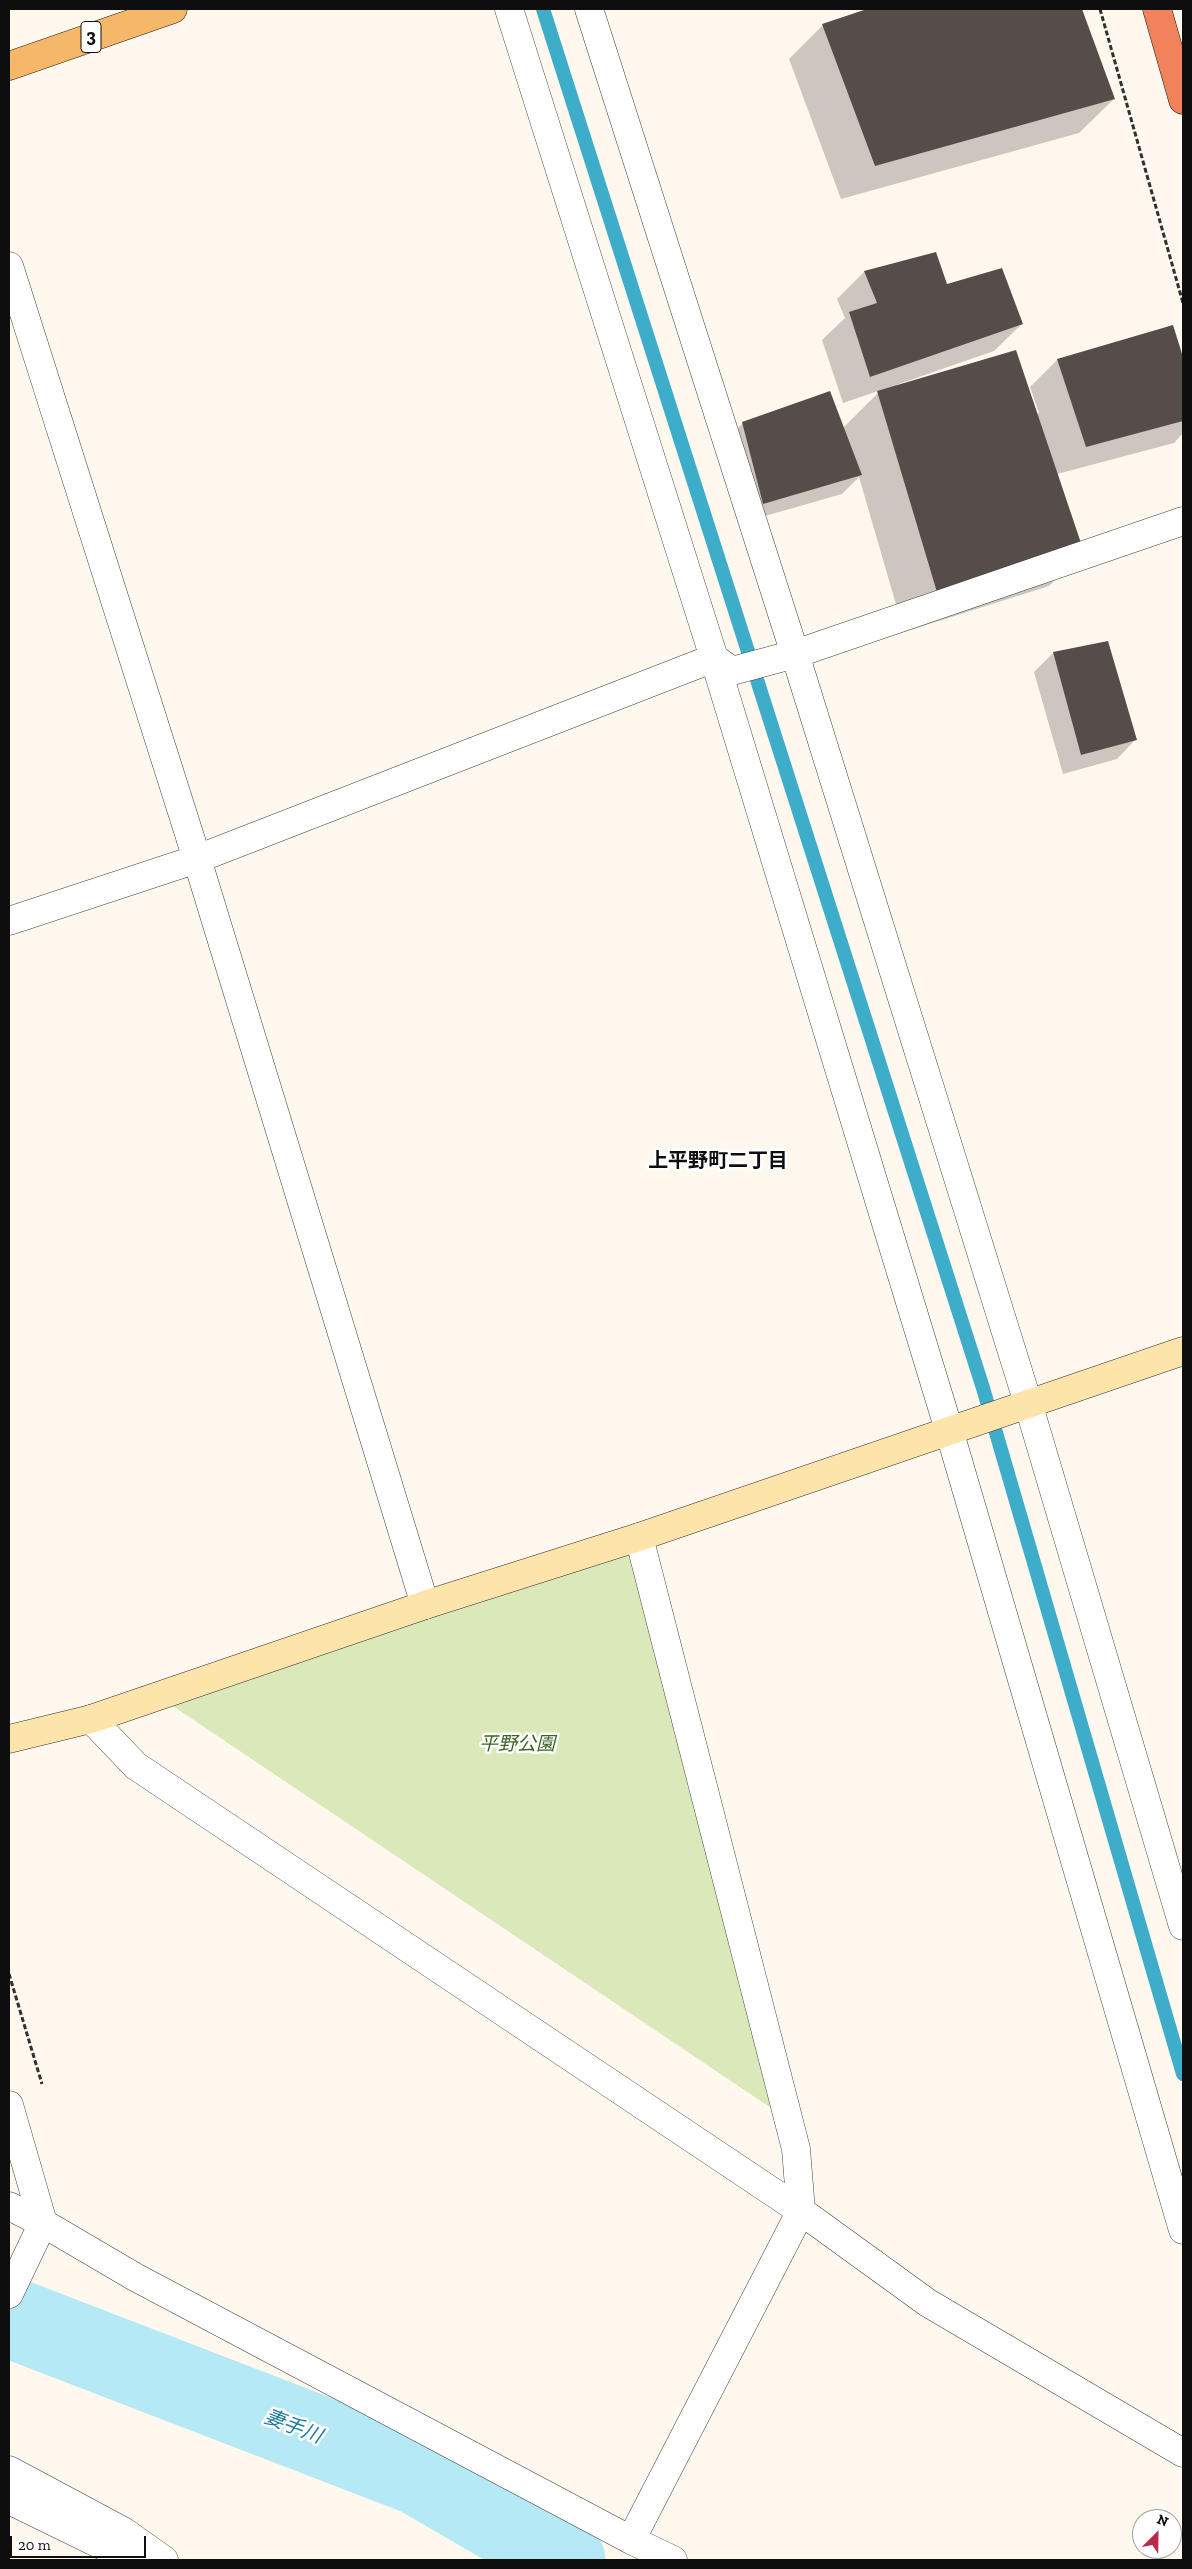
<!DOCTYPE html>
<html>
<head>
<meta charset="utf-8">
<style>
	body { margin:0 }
	#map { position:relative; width:1192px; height:2569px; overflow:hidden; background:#fff8ef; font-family:"Zilla Slab",serif }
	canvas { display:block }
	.frame { position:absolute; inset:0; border:10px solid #0e0e0e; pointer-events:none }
	.north { position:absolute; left:1132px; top:2509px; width:50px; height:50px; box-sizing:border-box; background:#fff; border:1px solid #9f9f9f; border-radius:50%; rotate:23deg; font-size:14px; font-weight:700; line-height:20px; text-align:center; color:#0e0e0e }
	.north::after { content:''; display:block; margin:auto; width:18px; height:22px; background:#bb294c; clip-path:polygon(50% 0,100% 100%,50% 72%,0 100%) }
	.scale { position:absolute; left:10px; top:2536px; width:136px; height:22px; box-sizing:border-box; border:2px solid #0e0e0e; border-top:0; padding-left:6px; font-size:15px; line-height:18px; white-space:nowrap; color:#0e0e0e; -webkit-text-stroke:4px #fff; paint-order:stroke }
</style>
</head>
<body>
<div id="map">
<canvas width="1192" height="2569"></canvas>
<div class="frame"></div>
<div class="north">N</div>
<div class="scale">20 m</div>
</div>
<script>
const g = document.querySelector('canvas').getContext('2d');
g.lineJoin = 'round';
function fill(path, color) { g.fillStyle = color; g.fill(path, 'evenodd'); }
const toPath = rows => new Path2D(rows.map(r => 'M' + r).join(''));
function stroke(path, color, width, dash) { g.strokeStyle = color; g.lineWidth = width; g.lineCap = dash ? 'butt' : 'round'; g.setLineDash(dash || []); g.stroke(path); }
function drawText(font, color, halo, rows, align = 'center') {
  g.font = font + ' "Zilla Slab","Noto Sans JP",serif'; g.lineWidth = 5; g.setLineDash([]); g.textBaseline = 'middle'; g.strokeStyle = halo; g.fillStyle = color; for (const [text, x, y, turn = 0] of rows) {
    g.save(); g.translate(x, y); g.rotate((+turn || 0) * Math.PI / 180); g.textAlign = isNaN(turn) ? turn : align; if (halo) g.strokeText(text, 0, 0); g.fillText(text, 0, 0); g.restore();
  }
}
const green = toPath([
	[625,1541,789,2120,158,1696]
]);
const shadow = toPath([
	[871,9,1080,9,1114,99,1079,133,841,199,789,59,823,25],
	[935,253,946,285,1022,324,994,351,896,385,896,387,1036,414,1039,413,1030,387,1057,360,1172,326,1183,361,1183,433,1174,443,1057,474,1083,552,1049,586,904,632,859,477,842,494,744,522,724,442,743,423,843,428,881,390,843,403,822,340,845,318,837,299,864,272],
	[1053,653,1135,740,1117,759,1063,774,1034,672]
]);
const stream = toPath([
	[543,9,983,1388,1183,2074]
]);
const river = toPath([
	[9,2317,419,2475,565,2560]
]);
const building = toPath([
	[867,9,1082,9,1115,99,875,166,822,24],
	[936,252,947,284,1002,268,1023,324,870,377,849,312,877,303,864,271],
	[1173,325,1183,357,1183,421,1086,447,1057,359],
	[1016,350,1084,552,939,599,877,391],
	[830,391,862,475,763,504,742,422],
	[1108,641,1137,740,1081,755,1053,652]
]);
const path = toPath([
	[1100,9,1183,303],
	[9,1974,42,2084]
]);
const street = toPath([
	[509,9,714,658,949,1430,1183,2230],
	[589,9,795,654,1028,1403,1183,1926],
	[9,266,197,859,425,1605],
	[9,921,197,859,714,658,732,671,795,654,1183,521],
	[91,1719,136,1766,801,2211,928,2303,1183,2453],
	[9,2105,43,2223,9,2294],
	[9,2206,43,2223,135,2277,631,2540,673,2560],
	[9,2470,123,2531,164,2560],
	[9,2500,132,2560],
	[631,2540,801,2211,796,2149,639,1537]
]);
const secondary = toPath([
	[9,1739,91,1719,425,1605,639,1537,1183,1351]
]);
const primary = toPath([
	[9,66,173,9]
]);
const highway = toPath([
	[1157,9,1183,100]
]);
const shields = [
	[91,37,20]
];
const shieldNames = [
	["3",91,37]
];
const parkNames = [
	["平野公園",517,1745]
];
const neighbourhoodNames = [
	["上平野町二丁目",718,1161]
];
const waterNames = [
	["妻手川",293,2427,21]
];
fill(green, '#dbe8b9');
fill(shadow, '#0003');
stroke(stream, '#3dadca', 14);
stroke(river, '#b5e9f5', 81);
fill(building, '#564d4a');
stroke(street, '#414141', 29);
stroke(secondary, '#303030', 29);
stroke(primary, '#1f1f1f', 29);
stroke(highway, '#1f1f1f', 29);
stroke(path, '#303030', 3, [5, 2.5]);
stroke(street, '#fff', 28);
stroke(secondary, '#fde4ab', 28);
stroke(primary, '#f5b768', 28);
stroke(highway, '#f1825b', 28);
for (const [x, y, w] of shields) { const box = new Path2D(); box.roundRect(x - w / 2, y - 15.5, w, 31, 4); g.fillStyle = '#fff'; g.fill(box); stroke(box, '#0e0e0e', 1); }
drawText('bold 18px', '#0e0e0e', null, shieldNames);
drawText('italic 19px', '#3b641f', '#fff', parkNames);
drawText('bold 20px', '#0e0e0e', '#fff', neighbourhoodNames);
drawText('italic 20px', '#1a7d9d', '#fff', waterNames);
</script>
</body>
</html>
